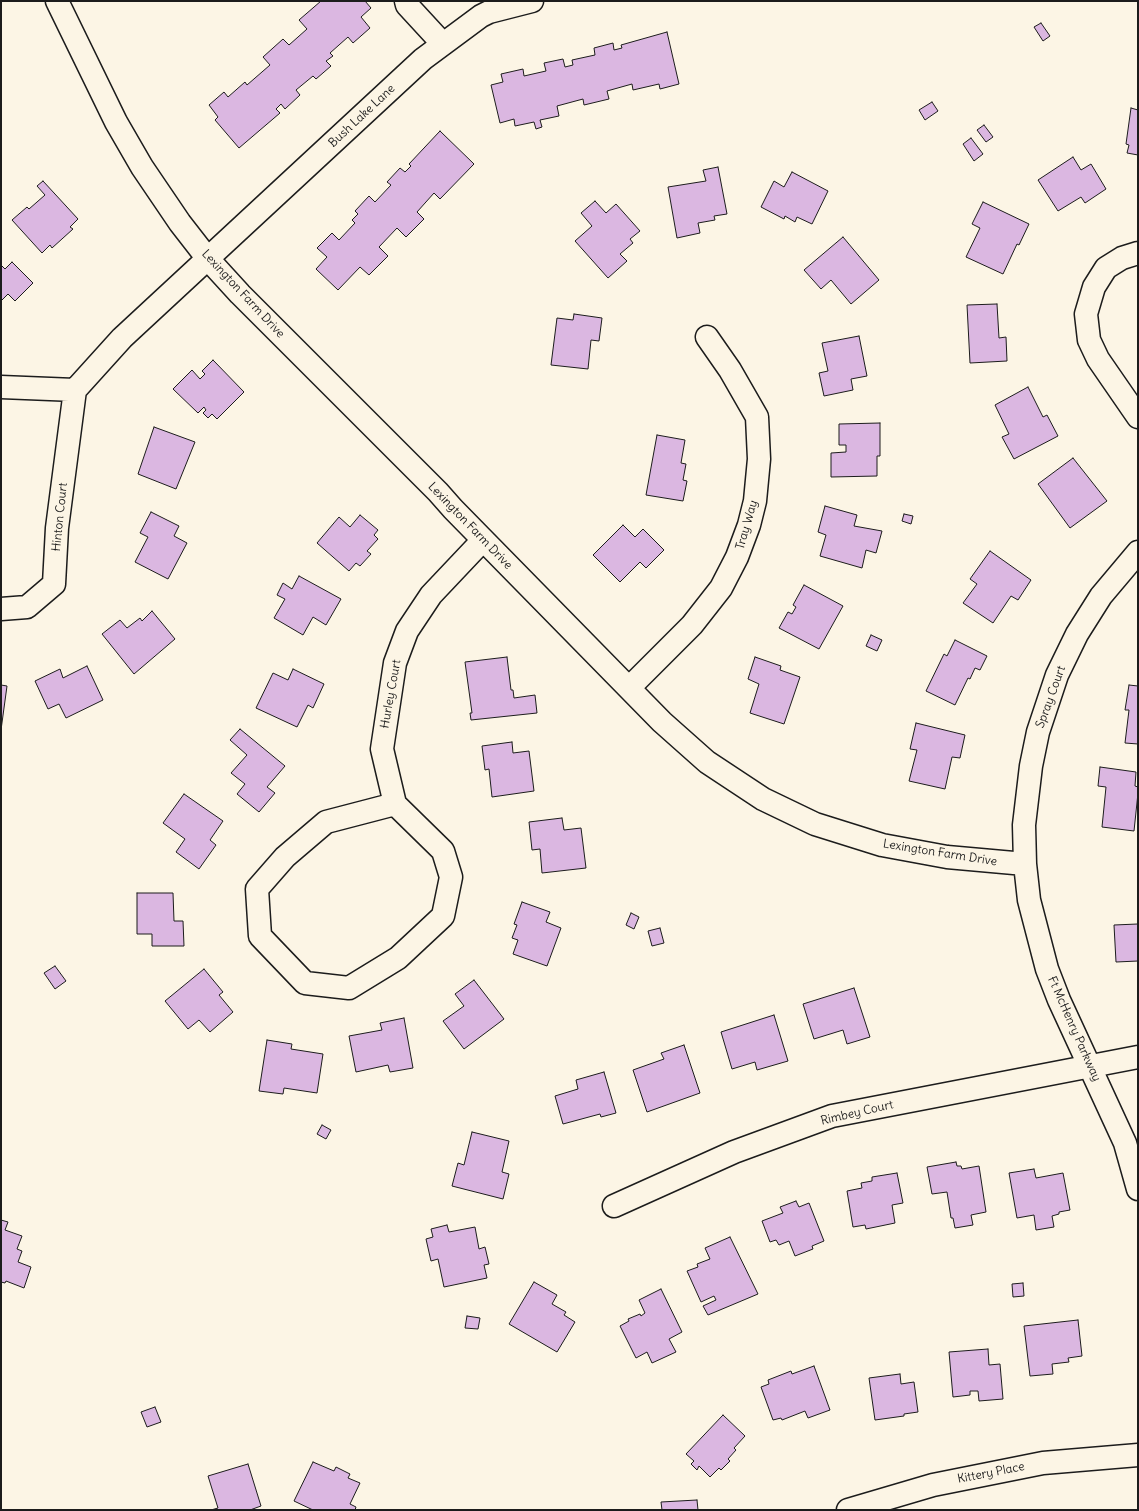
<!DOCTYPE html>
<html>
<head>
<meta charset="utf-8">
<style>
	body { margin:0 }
	#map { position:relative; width:1139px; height:1511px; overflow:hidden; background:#fcf5e5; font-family:Delius,sans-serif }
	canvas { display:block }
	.frame { position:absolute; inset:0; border:2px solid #1c1c1c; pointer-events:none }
</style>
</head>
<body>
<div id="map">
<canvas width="1139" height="1511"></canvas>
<div class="frame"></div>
</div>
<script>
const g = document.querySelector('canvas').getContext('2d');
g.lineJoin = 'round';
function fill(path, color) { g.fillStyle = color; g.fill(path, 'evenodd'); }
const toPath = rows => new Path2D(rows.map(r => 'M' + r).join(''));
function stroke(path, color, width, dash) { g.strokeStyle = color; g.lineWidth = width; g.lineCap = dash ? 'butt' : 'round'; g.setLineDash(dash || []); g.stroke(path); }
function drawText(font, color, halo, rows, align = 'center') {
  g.font = font + ' Delius,sans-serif'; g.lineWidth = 3.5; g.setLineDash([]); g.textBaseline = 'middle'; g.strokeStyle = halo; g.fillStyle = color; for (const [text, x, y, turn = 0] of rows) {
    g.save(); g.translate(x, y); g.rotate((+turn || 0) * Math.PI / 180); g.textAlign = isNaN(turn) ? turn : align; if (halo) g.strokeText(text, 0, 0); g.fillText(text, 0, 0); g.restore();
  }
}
const building = toPath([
	[321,1,365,1,371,8,361,17,370,28,353,43,348,37,330,53,333,56,326,61,331,66,316,79,313,76,296,90,300,95,285,109,281,104,276,109,280,113,239,148,215,120,218,117,209,105,224,92,228,97,245,82,247,85,270,65,263,57,283,39,289,45,307,29,299,20,321,1],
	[1041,23,1050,36,1043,41,1034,27,1041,23],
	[667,32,679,84,660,89,659,84,633,90,632,84,607,91,609,99,584,105,583,99,557,106,559,116,540,120,542,127,536,129,534,122,515,126,514,119,500,123,491,85,503,82,501,74,523,69,524,76,546,71,544,63,563,59,565,67,573,65,572,60,595,55,594,48,613,43,614,50,622,48,621,45,667,32],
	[932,102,938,111,925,120,919,110,932,102],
	[1131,108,1138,110,1138,155,1127,153,1129,145,1126,144,1131,108],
	[984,125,993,137,986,142,977,130,984,125],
	[440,131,474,164,440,199,434,193,417,212,424,219,406,237,397,228,379,247,388,256,369,275,360,267,338,290,316,269,327,257,317,248,332,233,339,240,355,223,352,220,358,214,355,211,369,196,375,202,391,185,387,182,400,168,405,172,411,166,409,164,440,131],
	[971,138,983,154,974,161,963,144,971,138],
	[1073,157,1081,170,1091,164,1106,189,1085,203,1081,197,1058,211,1038,180,1073,157],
	[718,167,727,214,714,216,715,220,698,223,700,233,677,238,668,187,706,181,703,170,718,167],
	[792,172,828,191,812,224,797,217,795,222,785,216,784,219,761,207,774,181,784,187,792,172],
	[43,181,78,219,70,227,73,229,52,248,50,245,42,253,12,220,27,207,29,209,45,195,37,186,43,181],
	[595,201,606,213,616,204,640,231,630,239,633,243,620,254,627,261,608,278,575,241,592,226,581,213,595,201],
	[983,202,1029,224,1019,245,1017,244,1003,274,966,257,980,228,972,224,983,202],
	[843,237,879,280,851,304,831,280,821,289,804,270,843,237],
	[12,262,33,283,15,301,8,294,1,301,1,265,5,269,12,262],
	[997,304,999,338,1006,337,1007,361,970,363,967,305,997,304],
	[574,314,602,318,599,341,591,340,588,369,551,365,557,318,573,320,574,314],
	[859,336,867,376,851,379,853,390,824,396,819,373,828,371,822,343,859,336],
	[213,360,244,392,217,419,212,414,208,418,203,413,206,410,204,407,198,413,173,389,192,370,200,379,205,374,202,371,213,360],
	[1028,387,1043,417,1047,415,1058,436,1014,459,1002,437,1009,434,995,405,1028,387],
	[880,423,880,456,877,456,877,476,831,477,831,453,846,452,846,445,839,445,839,424,880,423],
	[154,427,195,442,176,489,138,474,154,427],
	[657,435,685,440,681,463,686,464,683,480,687,481,683,501,646,495,657,435],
	[1073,458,1107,501,1070,528,1038,484,1073,458],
	[825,506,857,515,854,526,882,531,876,553,866,550,862,568,820,556,826,535,818,532,825,506],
	[151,512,179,526,174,536,187,543,168,579,135,562,148,537,140,533,151,512],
	[904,514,913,516,911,524,902,521,904,514],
	[360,515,378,530,374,535,378,539,367,551,371,554,360,566,356,563,349,571,317,543,339,517,350,527,360,515],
	[623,525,635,537,643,529,664,550,646,568,640,562,620,582,593,555,623,525],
	[990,551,1031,580,1018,600,1011,596,993,623,963,603,977,584,970,579,990,551],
	[299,576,341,599,326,625,313,617,303,635,274,618,285,599,277,595,283,583,292,589,299,576],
	[804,585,843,606,819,649,779,628,788,612,792,614,796,607,793,605,804,585],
	[152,611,175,639,134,674,102,634,120,620,127,628,140,618,142,621,152,611],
	[871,635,882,640,877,651,866,646,871,635],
	[955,640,987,656,980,670,975,668,970,679,968,678,955,705,926,691,944,654,947,656,955,640],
	[507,657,511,690,513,690,514,698,535,695,537,713,471,720,470,713,472,713,465,662,507,657],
	[755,657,781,666,780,670,800,677,784,724,750,713,759,684,748,679,755,657],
	[87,666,103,700,66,718,59,704,48,709,35,681,60,669,63,678,87,666],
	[293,669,324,684,313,708,308,705,297,727,256,708,273,673,288,680,293,669],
	[1,685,7,686,1,730,1,685],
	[1129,685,1138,686,1138,744,1125,743,1129,710,1125,710,1129,685],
	[916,723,965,735,960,758,952,757,945,789,909,781,917,750,910,749,916,723],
	[240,729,285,766,267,787,275,793,259,812,237,794,245,784,231,773,247,755,230,740,240,729],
	[512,742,513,753,529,751,534,791,492,797,489,769,485,770,482,746,512,742],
	[1100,767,1136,772,1135,786,1138,787,1138,793,1134,831,1102,827,1106,787,1098,786,1100,767],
	[184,794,223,821,210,840,216,845,199,869,176,852,185,839,163,823,184,794],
	[562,818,564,830,581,828,586,868,542,873,540,849,532,850,529,822,562,818],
	[137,893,173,893,174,921,183,921,184,946,152,946,152,934,137,934,137,893],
	[522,902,550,912,546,922,561,928,547,966,513,954,518,940,512,938,517,925,514,924,522,902],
	[631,913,639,917,634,929,626,925,631,913],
	[1138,924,1138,961,1116,962,1114,925,1138,924],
	[660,928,664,943,652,946,648,931,660,928],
	[55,966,66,981,55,989,44,973,55,966],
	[204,969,223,992,219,995,233,1012,210,1032,199,1020,188,1029,165,1001,204,969],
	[474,980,504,1019,464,1049,443,1021,464,1006,455,994,474,980],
	[854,988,870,1037,847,1044,843,1030,814,1039,803,1004,854,988],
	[774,1015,788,1061,757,1070,755,1062,732,1069,721,1032,774,1015],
	[404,1018,413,1068,390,1072,388,1065,356,1072,349,1036,382,1030,380,1023,404,1018],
	[267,1040,292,1044,291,1049,323,1054,317,1093,284,1088,283,1094,259,1091,267,1040],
	[684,1045,700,1093,647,1112,633,1070,664,1059,661,1053,684,1045],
	[604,1072,616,1113,601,1117,600,1114,563,1124,555,1096,578,1089,576,1080,604,1072],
	[322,1125,331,1130,326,1139,317,1134,322,1125],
	[472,1132,509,1141,502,1172,509,1174,503,1199,452,1186,458,1163,464,1165,472,1132],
	[956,1162,957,1166,961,1166,962,1169,979,1166,986,1212,971,1215,973,1225,955,1228,953,1218,951,1218,947,1192,932,1194,927,1167,956,1162],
	[1034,1169,1036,1178,1063,1173,1070,1210,1059,1212,1059,1214,1052,1216,1054,1227,1036,1230,1034,1215,1017,1218,1009,1173,1034,1169],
	[897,1173,903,1203,892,1205,895,1223,866,1229,865,1225,853,1227,847,1191,862,1188,861,1183,872,1181,872,1177,897,1173],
	[796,1201,799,1207,809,1203,824,1241,812,1246,813,1249,795,1256,789,1241,779,1245,776,1240,770,1242,762,1221,783,1213,780,1207,796,1201],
	[1,1220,8,1222,5,1230,22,1236,17,1249,22,1251,18,1262,31,1267,24,1288,6,1281,5,1283,1,1282,1,1220],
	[447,1225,449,1232,475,1227,479,1249,485,1247,489,1264,484,1265,487,1278,444,1287,438,1259,431,1261,426,1239,433,1237,431,1229,447,1225],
	[730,1237,758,1294,708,1315,703,1306,716,1300,714,1296,701,1302,687,1271,698,1267,697,1264,710,1259,705,1248,730,1237],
	[534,1282,557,1295,552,1304,566,1312,564,1315,575,1322,557,1352,509,1324,534,1282],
	[1023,1283,1024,1296,1013,1297,1012,1284,1023,1283],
	[661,1289,682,1332,669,1339,676,1352,652,1363,647,1352,636,1358,620,1326,629,1321,628,1319,640,1314,641,1316,645,1313,639,1300,661,1289],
	[467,1316,480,1318,478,1329,465,1328,467,1316],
	[1078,1320,1082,1356,1068,1358,1069,1362,1052,1364,1053,1374,1030,1376,1024,1326,1078,1320],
	[988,1349,989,1365,1000,1364,1003,1399,979,1401,978,1391,970,1391,970,1395,953,1397,949,1352,988,1349],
	[814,1366,830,1410,808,1418,805,1411,782,1420,781,1418,773,1420,761,1387,769,1384,768,1380,791,1371,792,1374,814,1366],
	[900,1374,901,1384,914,1382,918,1412,904,1414,904,1416,875,1420,869,1378,900,1374],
	[155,1407,161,1422,147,1427,141,1412,155,1407],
	[723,1415,745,1436,734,1448,736,1450,728,1459,730,1461,721,1470,719,1468,710,1477,699,1466,697,1470,691,1464,694,1461,686,1454,723,1415],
	[313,1462,334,1471,336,1467,350,1474,348,1478,360,1483,350,1504,356,1507,355,1510,313,1510,294,1501,313,1462],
	[248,1464,261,1506,250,1510,211,1510,218,1508,208,1476,248,1464],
	[697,1500,698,1510,662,1510,661,1502,697,1500]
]);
const street = toPath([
	[57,1,116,122,142,167,180,223,208,259,240,294,438,492,453,509,662,722,707,762,763,799,815,824,882,845,947,857,1025,864],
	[406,1,407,5,442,43],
	[1138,253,1122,258,1106,268,1094,287,1086,314,1089,340,1098,359,1138,417],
	[1,387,75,390,57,528,54,584,27,607,1,609],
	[75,390,122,338,423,59,481,16,489,12,532,1],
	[1138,552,1101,596,1077,634,1057,675,1038,732,1031,766,1024,825,1025,864,1029,900,1047,969,1059,1000,1125,1143,1138,1189],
	[629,688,692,625,721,588,737,557,749,525,755,501,759,459,757,417,730,370,707,337],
	[395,804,443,851,451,877,443,916,398,958,349,988,305,983,260,936,257,889,285,857,326,822,395,804],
	[395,804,382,749,395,663,407,631,431,595,483,540],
	[614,1206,734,1152,832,1116,1138,1057],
	[848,1510,933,1485,1043,1463,1138,1455]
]);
const streetNames = [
	["Bush Lake Lane",362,116,-43],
	["Lexington Farm Drive",243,294,47],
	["Hinton Court",60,517,-84],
	["Tray Way",747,525,-74],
	["Lexington Farm Drive",470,526,46],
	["Hurley Court",391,694,-80],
	["Spray Court",1051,697,-70],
	["Lexington Farm Drive",940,853,9],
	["Ft McHenry Parkway",1074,1029,66],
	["Rimbey Court",857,1113,-13],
	["Kittery Place",991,1473,-11]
];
fill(building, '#dbb7e1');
stroke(building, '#1c1c1c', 1);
stroke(street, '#1c1c1c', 25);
stroke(street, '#fcf5e5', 22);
drawText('12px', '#1c1c1c', '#fcf5e5', streetNames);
</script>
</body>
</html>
